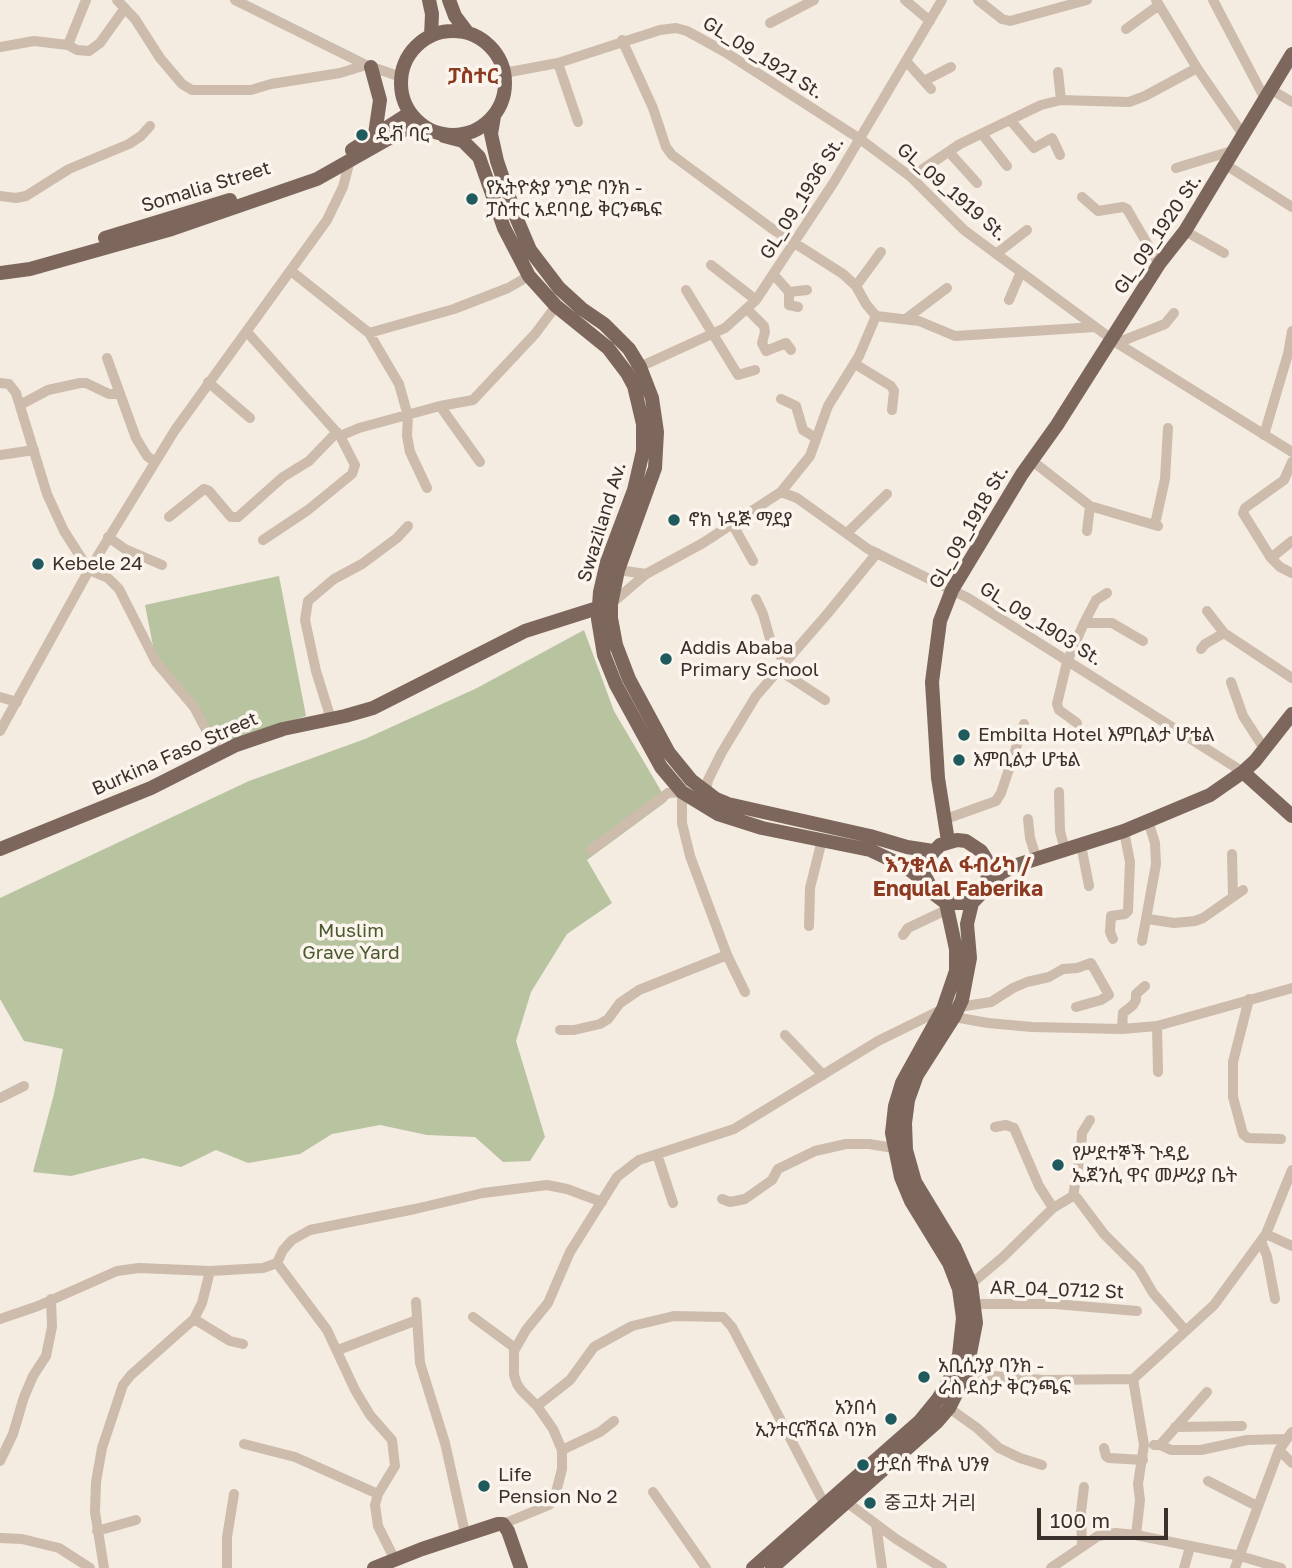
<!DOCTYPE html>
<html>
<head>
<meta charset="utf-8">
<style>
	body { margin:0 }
	#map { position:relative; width:1292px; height:1568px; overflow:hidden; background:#f4ebe1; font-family:"Golos Text",sans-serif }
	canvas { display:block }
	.scale { position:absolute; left:1037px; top:1508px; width:131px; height:32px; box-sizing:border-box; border:4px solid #3b302b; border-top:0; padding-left:9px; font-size:21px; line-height:24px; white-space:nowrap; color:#3b302b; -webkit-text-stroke:5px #fbf5ee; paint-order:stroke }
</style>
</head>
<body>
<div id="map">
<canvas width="1292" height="1568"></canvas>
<div class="scale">100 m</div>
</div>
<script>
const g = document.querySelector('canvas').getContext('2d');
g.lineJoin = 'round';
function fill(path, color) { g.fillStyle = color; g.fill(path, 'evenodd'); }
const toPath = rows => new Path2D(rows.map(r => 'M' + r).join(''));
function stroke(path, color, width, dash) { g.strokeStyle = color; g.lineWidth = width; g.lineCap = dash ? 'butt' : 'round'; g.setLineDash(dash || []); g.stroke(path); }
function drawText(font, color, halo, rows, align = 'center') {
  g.font = font + ' "Golos Text","Noto Sans Ethiopic","Noto Sans KR",sans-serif'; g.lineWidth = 7; g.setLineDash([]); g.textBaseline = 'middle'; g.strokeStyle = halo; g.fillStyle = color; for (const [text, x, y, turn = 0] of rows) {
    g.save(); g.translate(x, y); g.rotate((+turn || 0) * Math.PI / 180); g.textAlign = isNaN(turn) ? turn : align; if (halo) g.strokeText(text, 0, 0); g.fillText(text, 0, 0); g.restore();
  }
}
const green = toPath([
	[279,576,306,716,212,746,194,702,156,661,145,605],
	[584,630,614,711,667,801,587,860,612,903,567,934,531,992,516,1041,545,1137,530,1161,503,1162,475,1137,427,1135,380,1125,332,1134,300,1154,248,1163,216,1150,181,1167,143,1158,71,1176,33,1172,54,1094,63,1049,24,1041,0,999,0,898,249,781,365,739,477,688]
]);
const minor = toPath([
	[117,0,135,19,160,58,182,84,192,90,251,90,271,84,340,73,366,65],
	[235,0,366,65,401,77],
	[905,0,930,21],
	[978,0,1002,19,1010,21,1087,0],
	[1156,0,1197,68,1244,136],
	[1213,0,1265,99],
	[770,23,814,0],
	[1126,29,1159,5],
	[622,40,653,108,666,147,672,155,771,228,843,274,856,286,866,304,876,316,919,321,955,336,1095,327],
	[68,45,86,0],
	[0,47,34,41,68,45,77,50,89,51,100,43,125,8],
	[906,61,931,89],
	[558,63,578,122],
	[1058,72,1061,100],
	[504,73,558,63,660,30,676,28,687,31,725,52,860,139,911,177,964,230,1117,343,1292,452],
	[924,81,951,67],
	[1270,89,1292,102],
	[1011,121,1034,148,1052,138,1060,155],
	[982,134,1007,166],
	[949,152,977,183],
	[1226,165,1292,207],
	[1176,168,1235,150],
	[911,177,960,144,1041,105,1061,100,1129,102,1145,96,1197,68],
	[0,196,16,198,26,196,69,169,129,144,141,136,150,126],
	[1082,197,1098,211,1123,207,1127,209,1159,264],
	[1185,231,1224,253],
	[996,254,1027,230],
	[711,265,756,300],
	[291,271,369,333,399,384,408,416,407,436,410,452,427,488],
	[774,275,789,292,789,305,798,307],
	[856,286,881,252],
	[686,290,738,375,755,370],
	[789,292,807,290],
	[1009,300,1021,272],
	[747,309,764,326,765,332,762,343,766,351,786,343,791,350],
	[907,318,947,288],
	[247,332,340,436,355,465,352,474,308,510,263,540],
	[369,333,454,309,508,288,529,276],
	[1117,343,1165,324,1174,313],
	[107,358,136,438,147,456,155,462],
	[855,364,891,386,894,391,892,410],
	[633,370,725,328,756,300,834,182,942,0],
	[208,382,250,418],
	[0,383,9,384,16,393,47,494,64,531,89,570,108,578,119,589,156,662,194,707,219,754],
	[781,399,796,406,803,430,816,438],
	[20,405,48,390,80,383,86,383,109,394,120,394],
	[440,406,480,462],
	[1264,435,1288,354,1292,331],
	[340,436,359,428,440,406,473,400,535,334,556,306],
	[0,455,34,450],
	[1031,460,1090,506,1158,526],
	[1292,462,1284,480,1245,508,1243,513,1271,558,1280,567,1292,573],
	[781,492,797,498,868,549,968,598,1243,772],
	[169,517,204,489,209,491,231,517,238,517,283,477,309,461,337,432],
	[1155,524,1165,479,1168,428],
	[733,525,753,561],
	[1087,531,1090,506],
	[847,533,887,494],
	[108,537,125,549,162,565],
	[1271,558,1292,541],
	[618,570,646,574],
	[756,599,763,614,772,646,785,661],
	[611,604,646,574,703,543,781,492,810,456,828,406,859,356,876,316],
	[1207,611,1224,633,1292,678],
	[1084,623,1112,623,1143,641],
	[1201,649,1205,644,1224,633],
	[779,670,825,700],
	[1231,682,1243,716,1265,750],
	[0,697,17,702],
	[331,719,316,671,305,620,308,601,334,579,362,564,397,538,408,526],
	[1077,723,1059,710,1057,704,1067,662,1084,623,1096,600,1107,593],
	[0,731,89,570,175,430,327,220,343,187,351,156],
	[706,791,708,780,722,752,756,696,828,613,877,553],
	[1059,792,1060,831,1065,850],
	[1028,819,1030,838,1037,860],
	[943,820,996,801,1001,793,1024,724],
	[1081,845,1089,886],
	[591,850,668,793,682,792,682,823,690,856,727,955,745,992],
	[1232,854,1233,897],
	[1148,919,1174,923,1195,921,1203,918,1243,890],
	[809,926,810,888,822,840],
	[903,935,908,928,946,910],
	[1113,939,1110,932,1111,916,1125,914,1128,911,1130,862,1124,831],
	[1142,941,1156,864,1155,843,1148,821],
	[1249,999,1233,1062,1233,1097,1243,1134,1248,1138,1281,1139],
	[959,1007,991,1002,1013,988,1027,982,1049,977,1063,969,1077,968,1091,963,1109,995,1101,1000,1076,1007],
	[954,1017,988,1023,1032,1027,1122,1029,1157,1026,1292,988],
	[1157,1026,1158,1072],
	[1122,1029,1123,1013,1133,1005,1136,1000,1136,994,1145,986],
	[560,1030,574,1030,600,1024,608,1019,620,1003,639,990,727,955],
	[785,1035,823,1075],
	[0,1098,24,1086],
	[995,1127,1006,1125,1014,1128,1039,1186,1053,1208],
	[657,1154,673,1203],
	[1073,1196,1081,1151,1082,1133,1090,1120],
	[722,1199,730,1202,745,1199,772,1180,778,1169,815,1151,846,1144,869,1144,894,1148],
	[1266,1234,1292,1246],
	[1261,1241,1267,1256,1275,1299],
	[277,1263,327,1330,355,1390,370,1415,392,1440,395,1466,378,1494,375,1505,378,1526,395,1560],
	[971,1284,1003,1257,1053,1208,1073,1196,1077,1198,1104,1234,1139,1269,1153,1293,1185,1330],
	[416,1302,420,1363,445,1443,465,1533],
	[975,1304,1055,1304,1137,1311],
	[473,1317,515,1348],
	[0,1319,38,1306,117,1271,139,1268,210,1271,263,1268,277,1263,283,1250,292,1240,310,1230,415,1209,483,1193,547,1185,567,1189,602,1202],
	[194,1319,230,1341,243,1344],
	[338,1350,417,1320],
	[966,1374,1044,1380,1133,1379,1214,1305,1266,1234,1292,1170],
	[1133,1379,1144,1445,1138,1484,1140,1500,1136,1535],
	[537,1406,570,1380,594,1347,632,1326,674,1316,723,1317,732,1327,825,1505],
	[949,1408,977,1428,999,1448,1020,1458,1042,1465],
	[1175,1427,1242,1426],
	[244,1444,295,1457,378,1494],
	[1154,1445,1160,1445,1207,1392],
	[1160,1445,1171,1450,1201,1450,1247,1440,1285,1439],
	[1104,1448,1106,1456,1109,1458,1143,1460],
	[562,1450,600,1432,614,1421],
	[1279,1450,1292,1463],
	[0,1461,13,1434,24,1397,33,1376,46,1356,52,1327,51,1299],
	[1208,1481,1257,1506],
	[653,1492,706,1568],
	[841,1498,896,1539,942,1568],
	[503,1524,549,1505,555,1496,562,1469,562,1450,553,1429,537,1406,521,1390,517,1384,514,1375,514,1351,526,1330,548,1303,570,1252,617,1177,639,1160,734,1129,878,1041,943,1009],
	[876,1524,882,1568],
	[97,1531,136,1520],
	[0,1538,22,1539,59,1548,90,1568],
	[1082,1546,1081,1512,1084,1487],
	[104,1568,95,1512,96,1482,102,1448,123,1385,131,1375,194,1319,202,1303,210,1271],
	[227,1568,227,1537,234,1494],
	[1051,1568,1098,1536,1116,1533,1136,1535,1240,1556,1281,1568],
	[1184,1568,1190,1547],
	[1235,1568,1279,1450,1292,1432]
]);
const major = toPath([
	[429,0,432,14,431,36],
	[449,0,455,16,467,32],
	'401 83a52 52 0 1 1 104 0a52 52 0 1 1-104 0Z',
	[371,67,380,100,375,134],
	[494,116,491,134,497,161,516,217,530,250,559,288,582,309,604,324,629,349,640,367,652,398,657,432,655,468,618,570,611,604,611,618,616,645,629,679,669,753,691,780,716,799,728,804,870,836,907,847,933,851],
	[444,136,463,141,479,157,504,228,529,276,556,306,608,348,627,373,634,386,643,424,643,451,634,490,607,562,600,592,598,619,604,655,616,685,661,767,682,792,718,814,762,828,870,850,906,867,928,884],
	[352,150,410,113],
	[105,238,230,200],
	[0,273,30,269,172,229,317,179,418,122],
	[1243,772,1292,816],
	[948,841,938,778,932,682,940,621,952,590,1022,474,1057,425,1159,264,1185,231,1292,54],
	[0,849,151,788,236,745,283,729,345,716,373,708,525,631,607,605],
	[987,886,988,868,986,859,981,851,966,841,957,840,940,845,928,858,925,876,934,894,946,903,972,903,1001,873,1017,865,1124,831,1210,795,1243,772,1255,761,1292,714],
	[374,1568,422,1549,498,1524,503,1524,508,1531,521,1568],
	[753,1568,920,1421,938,1399,949,1381,959,1355,963,1318,959,1289,949,1263,911,1201,901,1177,892,1133,895,1106,902,1083,943,1009,956,971,956,949,946,903],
	[772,1568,937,1422,949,1408,966,1374,976,1323,971,1284,955,1248,915,1182,906,1150,905,1123,908,1100,917,1075,954,1017,962,1000,970,958,967,924,972,903]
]);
const markers = [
	[362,135,7,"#1f5a5e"],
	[472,199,7,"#1f5a5e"],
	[674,520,7,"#1f5a5e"],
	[38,564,7,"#1f5a5e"],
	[666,659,7,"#1f5a5e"],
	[964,735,7,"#1f5a5e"],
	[959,760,7,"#1f5a5e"],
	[1058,1165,7,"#1f5a5e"],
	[924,1377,7,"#1f5a5e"],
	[891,1419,7,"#1f5a5e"],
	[863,1465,7,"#1f5a5e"],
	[484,1486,7,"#1f5a5e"],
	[870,1503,7,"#1f5a5e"]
];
const streetNames = [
	["GL_09_1921 St.",763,58,32],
	["Somalia Street",206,187,-17],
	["GL_09_1919 St.",952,192,41],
	["GL_09_1936 St.",802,198,-58],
	["GL_09_1920 St.",1158,234,-56],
	["Swaziland Av.",602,522,-73],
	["GL_09_1918 St.",969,527,-60],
	["GL_09_1903 St.",1041,624,32],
	["Burkina Faso Street",175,754,-24],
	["AR_04_0712 St",1057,1290,2]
];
const poiNames = [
	["ዴቭ ባር",376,135],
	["የኢትዮጵያ ንግድ ባንክ -",486,188],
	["ፓስተር አደባባይ ቅርንጫፍ",486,210],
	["ኖክ ነዳጅ ማደያ",688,520],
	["Kebele 24",52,564],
	["Addis Ababa",680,648],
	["Primary School",680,670],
	["Embilta Hotel እምቢልታ ሆቴል",978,735],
	["እምቢልታ ሆቴል",973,760],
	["የሥደተኞች ጉዳይ",1072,1154],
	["ኤጀንሲ ዋና መሥሪያ ቤት",1072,1176],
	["አቢሲንያ ባንክ -",938,1366],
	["ራስ ደስታ ቅርንጫፍ",938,1388],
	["አንበሳ",877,1408,"right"],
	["ኢንተርናሽናል ባንክ",877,1430,"right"],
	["ታደሰ ቸኮል ህንፃ",877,1465],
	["Life",498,1475],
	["Pension No 2",498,1497],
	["중고차 거리",884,1503]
];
const parkNames = [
	["Muslim",351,931],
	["Grave Yard",351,953]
];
const neighbourhoodNames = [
	["ፓስተር",473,76],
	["እንቁላል ፋብሪካ /",958,865],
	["Enqulal Faberika",958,889]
];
fill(green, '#b8c4a0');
stroke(minor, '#cdbbac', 10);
stroke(major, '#7d675c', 14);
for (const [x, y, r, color] of markers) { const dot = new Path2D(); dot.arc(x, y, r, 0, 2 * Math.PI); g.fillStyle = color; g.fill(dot); stroke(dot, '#fbf5ee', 2.5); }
drawText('19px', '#3b302b', '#fbf5ee', streetNames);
drawText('19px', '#3b302b', '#fbf5ee', poiNames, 'left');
drawText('19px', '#4a5a2e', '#fbf5ee', parkNames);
drawText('bold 21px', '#8c3b22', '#fbf5ee', neighbourhoodNames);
</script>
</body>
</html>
